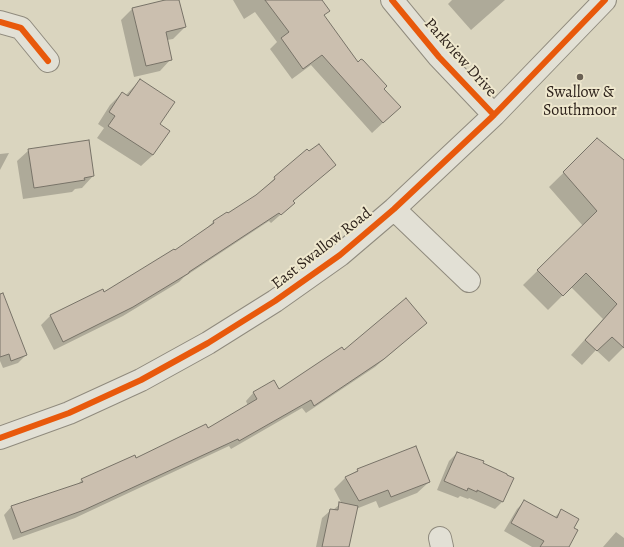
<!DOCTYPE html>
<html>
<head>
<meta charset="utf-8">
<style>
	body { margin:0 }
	canvas { display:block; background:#dad5bf }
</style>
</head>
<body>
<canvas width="624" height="547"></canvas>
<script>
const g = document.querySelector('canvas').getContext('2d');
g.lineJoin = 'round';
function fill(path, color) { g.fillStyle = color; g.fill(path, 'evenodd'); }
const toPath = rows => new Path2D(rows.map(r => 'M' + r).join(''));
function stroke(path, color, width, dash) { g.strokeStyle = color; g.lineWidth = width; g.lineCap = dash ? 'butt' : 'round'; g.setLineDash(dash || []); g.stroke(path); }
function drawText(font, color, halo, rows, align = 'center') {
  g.font = font + ' Alegreya,serif'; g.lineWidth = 4; g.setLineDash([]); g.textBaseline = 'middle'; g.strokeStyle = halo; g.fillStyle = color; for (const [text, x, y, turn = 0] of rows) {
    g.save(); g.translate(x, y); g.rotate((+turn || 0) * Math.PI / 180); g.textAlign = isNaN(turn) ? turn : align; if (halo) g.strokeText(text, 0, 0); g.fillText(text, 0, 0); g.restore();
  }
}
const shadow = toPath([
	[170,0,178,0,185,27,173,39,167,40,171,59,160,71,134,77,121,20,133,8],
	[233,0,321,0,323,16,358,63,400,107,372,133,311,65,292,79,270,49,277,42,255,12,244,19],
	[452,0,505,0,471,30,448,4],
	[140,80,158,125,153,155,141,166,97,138,104,128,98,124,110,105,122,93,125,96],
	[597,140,624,162,624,347,609,362,596,350,582,365,571,355,603,319,571,287,548,310,523,285,583,226,549,187],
	[29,150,93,176,82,188,75,189,72,192,23,199,17,161],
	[9,153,0,170,0,154],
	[335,165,292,202,294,203,271,223,269,221,184,277,179,282,123,316,54,350,41,325,50,316,104,293,175,251,204,231,213,222,226,213,228,215,256,196,275,178],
	[0,316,26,355,18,363,3,368,0,361],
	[426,323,375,367,306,413,302,408,231,449,229,446,75,518,13,540,4,515,12,506,77,485,82,480,208,429,248,406,246,401,254,392,279,390],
	[415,447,429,482,417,493,379,508,376,501,356,509,348,547,316,547,322,518,331,510,333,510,340,504,342,504,334,489,345,478,358,470],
	[457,453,482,464,503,501,495,509,469,498,468,499,460,496,458,498,437,490,449,461],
	[525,501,554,518,562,510,573,528,567,547,532,547,504,531,517,509],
	[616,532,624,538,624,547,603,547]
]);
const building = toPath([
	[165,0,179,0,186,27,166,32,172,60,146,66,132,8,165,0],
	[265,0,322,0,330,11,324,15,358,62,361,59,363,60,387,86,384,89,401,107,383,123,322,55,303,69,281,38,289,32,265,0],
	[140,79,175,102,160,124,170,131,153,155,108,126,115,116,109,112,122,92,128,96,140,79],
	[597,138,624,160,624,348,612,337,597,351,585,340,617,304,586,273,563,296,537,270,597,211,563,172,597,138],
	[89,140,94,176,84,178,85,180,34,188,28,149,89,140],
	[319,144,336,165,293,201,295,203,281,215,279,213,189,272,189,273,133,307,63,342,50,315,103,289,104,292,174,249,175,250,214,223,213,221,227,212,228,213,256,195,275,179,274,177,307,149,309,151,319,144],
	[3,293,27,355,11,361,9,354,0,357,0,294,3,293],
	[406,298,427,323,384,359,314,406,311,400,239,441,238,439,84,510,21,533,11,506,83,482,81,479,135,455,136,458,206,424,208,428,257,399,253,392,274,380,279,389,342,347,344,350,406,298],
	[416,446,430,482,391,497,388,490,359,501,345,477,358,471,357,469,416,446],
	[457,452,484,461,483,463,507,474,507,475,514,478,503,502,477,490,477,492,468,488,467,491,444,481,457,452],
	[524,500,557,518,561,509,579,519,574,528,578,530,569,547,540,547,544,541,511,523,524,500],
	[339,502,358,506,349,547,322,547,330,509,338,510,339,502]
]);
const minor = toPath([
	[392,0,439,57,494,115],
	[0,22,21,28,48,61],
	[394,209,469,281],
	[0,438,69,413,141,380,208,343,275,301,340,255,394,209,494,115,605,0],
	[440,538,442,547]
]);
const cycleway = toPath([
	[392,0,439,57,494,115],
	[0,22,21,28,48,61],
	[0,438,69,413,141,380,208,343,275,301,340,255,394,209,494,115,605,0]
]);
const markers = [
	[580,77,4,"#6a6154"]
];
const streetNames = [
	["Parkview Drive",460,58,48],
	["East Swallow Road",322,249,-38]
];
const poiNames = [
	["Swallow &",580,93],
	["Southmoor",580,111]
];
fill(shadow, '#0003');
fill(building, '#cbbfaf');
stroke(building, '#787368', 1);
stroke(minor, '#908b7e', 24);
stroke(minor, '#e2e0d5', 22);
stroke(cycleway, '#e8590c', 6);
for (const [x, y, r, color] of markers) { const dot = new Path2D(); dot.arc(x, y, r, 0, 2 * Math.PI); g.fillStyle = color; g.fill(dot); stroke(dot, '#efe8ce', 1.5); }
drawText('16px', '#2d221b', '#efe8ce', streetNames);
drawText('16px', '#2d221b', '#efe8ce', poiNames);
</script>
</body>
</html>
